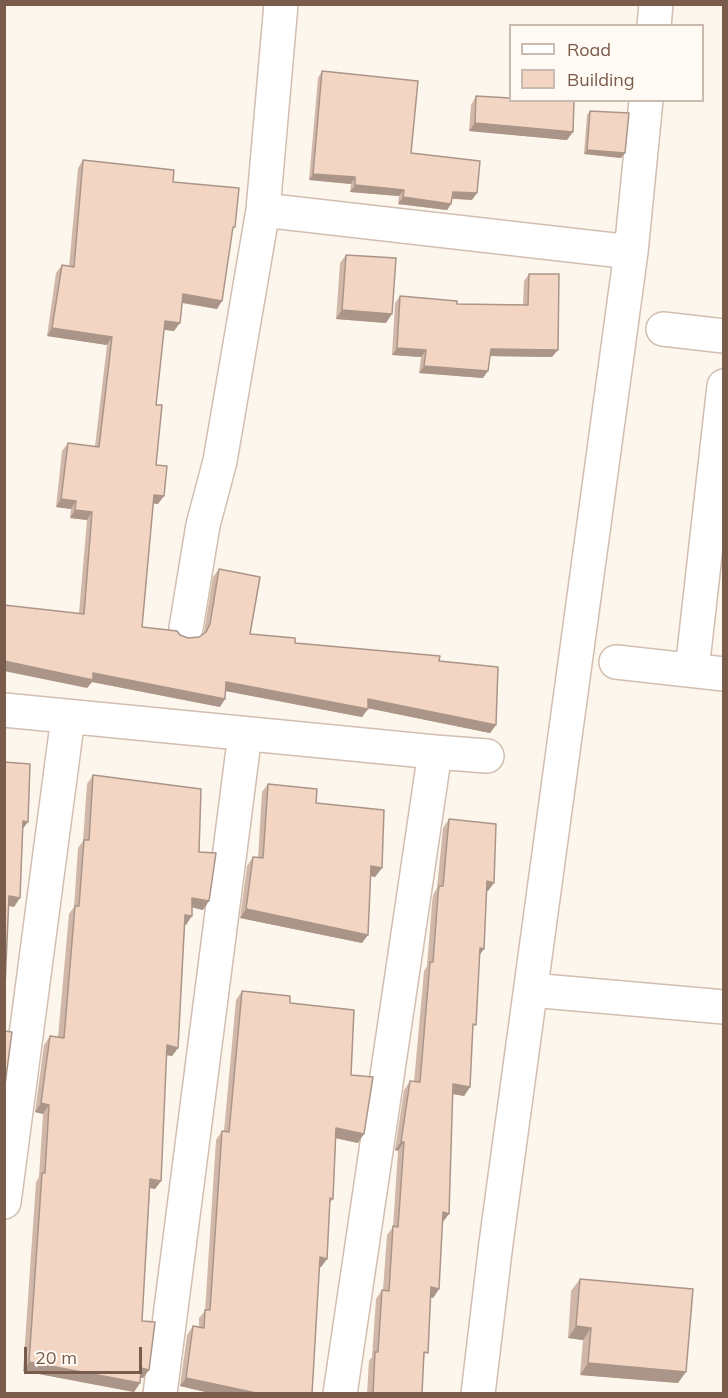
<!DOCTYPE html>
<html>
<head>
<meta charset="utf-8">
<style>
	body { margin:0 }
	#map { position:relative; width:728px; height:1398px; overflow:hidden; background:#fdf6ec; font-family:Mulish,sans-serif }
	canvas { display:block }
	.frame { position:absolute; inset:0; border:6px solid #7a5c4d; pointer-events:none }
	.legend { position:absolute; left:509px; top:24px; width:195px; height:78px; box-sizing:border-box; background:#fffaf3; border:2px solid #cabbb1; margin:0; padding:8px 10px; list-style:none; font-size:18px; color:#7a5c4d }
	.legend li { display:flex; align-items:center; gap:12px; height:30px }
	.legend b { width:30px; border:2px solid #cabbb1 }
	.scale { position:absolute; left:24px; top:1347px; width:118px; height:27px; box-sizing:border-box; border:3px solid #7a5c4d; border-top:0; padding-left:8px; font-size:18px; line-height:21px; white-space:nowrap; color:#7a5c4d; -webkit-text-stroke:4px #fffaf3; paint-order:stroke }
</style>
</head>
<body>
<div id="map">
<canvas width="728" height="1398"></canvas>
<div class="frame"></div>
<ul class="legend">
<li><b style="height:8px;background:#fff"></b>Road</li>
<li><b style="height:16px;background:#f3d5c3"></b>Building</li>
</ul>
<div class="scale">20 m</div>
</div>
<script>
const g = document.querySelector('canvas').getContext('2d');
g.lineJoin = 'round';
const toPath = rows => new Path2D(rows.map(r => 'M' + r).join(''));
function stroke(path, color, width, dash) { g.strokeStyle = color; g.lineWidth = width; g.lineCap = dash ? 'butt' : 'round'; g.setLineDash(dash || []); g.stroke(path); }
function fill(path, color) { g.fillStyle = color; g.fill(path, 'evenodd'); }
const minor = toPath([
	[654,26,656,4],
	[263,210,631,252],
	[663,329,724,336],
	[186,628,203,525,220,461,263,210,281,4],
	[616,662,724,674],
	[692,670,724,386],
	[4,710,435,752,340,1394],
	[435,752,487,756],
	[531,990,724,1007],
	[4,1202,68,717],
	[160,1394,245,734],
	[478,1394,496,1243,631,252,646,100]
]);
const wall = toPath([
	[322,71,411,153,472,200,452,199,451,204,447,210,398,204,399,196,350,192,351,184,309,180,318,78],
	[476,96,567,140,469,131,471,105],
	[590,111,625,153,621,158,584,154,587,115],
	[83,160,173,182,232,232,217,309,182,303,174,331,164,330,156,405,156,465,158,504,153,503,142,627,180,635,188,638,199,637,203,634,204,632,213,577,219,569,250,634,295,643,439,661,496,725,490,733,368,708,362,717,226,691,220,707,92,682,87,688,79,613,87,520,70,518,71,509,56,507,62,451,68,443,95,446,107,345,47,336,56,273,62,265,69,267,78,168],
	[346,255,386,323,336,319,340,263],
	[529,274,552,357,490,356,483,378,419,373,421,357,392,355,395,303,400,296,457,304,523,305,524,281],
	[93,775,199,852,203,910,192,907,192,916,185,924,178,1048,172,1056,166,1055,161,1181,155,1189,150,1188,142,1321,149,1370,143,1378,140,1378,140,1383,134,1392,23,1371,36,1182,39,1177,43,1114,35,1112,44,1045,50,1036,58,1037,69,914,74,907,78,848,83,841,87,784],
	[268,784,316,803,382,868,375,877,370,876,362,943,240,918,247,866,253,857,258,858,262,792],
	[449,819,494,883,487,891,472,1030,470,1087,464,1096,453,1094,442,1222,439,1289,433,1298,431,1297,424,1359,422,1394,367,1394,369,1361,372,1357,376,1299,382,1290,383,1290,387,1235,393,1227,398,1151,395,1150,404,1090,410,1081,414,1082,424,971,427,966,432,903,433,895,437,888,443,828],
	[242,991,290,1003,351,1075,358,1143,336,1138,333,1199,329,1204,327,1259,321,1267,319,1267,312,1394,214,1394,180,1386,187,1335,193,1326,199,1327,199,1318,205,1311,216,1140,222,1131,224,1131,236,1000],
	[580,1279,678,1383,580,1375,583,1340,568,1338,571,1291]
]);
const shadedWall = toPath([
	[475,123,573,132,567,140,469,131],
	[587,150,625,153,621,158,584,154],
	[313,174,355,177,351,184,309,180],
	[355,185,404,190,399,196,350,192],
	[453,192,477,193,472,200,448,198],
	[403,197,451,204,447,210,398,204],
	[183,294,222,301,217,309,178,302],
	[342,310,392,314,386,323,336,319],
	[165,321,180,323,174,331,159,329],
	[52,328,112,337,107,345,47,336],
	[397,348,426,350,421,357,392,355],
	[491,349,558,350,552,357,486,356],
	[424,366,488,371,483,378,419,373],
	[154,495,164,496,158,504,148,503],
	[61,499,76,501,71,509,56,507],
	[75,510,92,512,87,520,70,518],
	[4,661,93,673,225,699,220,707,92,682,87,688,4,671],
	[226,682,368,709,362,717,220,690],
	[368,699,496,725,490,733,362,707],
	[23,821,28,822,22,830],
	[371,866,382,868,375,877,364,874],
	[487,881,494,883,488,891,481,890],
	[9,896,20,898,14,907,4,905],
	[192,898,209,901,203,910,186,906],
	[246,909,368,935,362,943,240,918],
	[185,915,192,916,186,925,179,923],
	[480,948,484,949,478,957],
	[167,1045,178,1048,172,1056,160,1054],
	[453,1084,470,1087,464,1096,447,1093],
	[41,1103,49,1105,43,1114,35,1112],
	[336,1128,364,1134,358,1143,330,1137],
	[401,1142,404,1142,398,1151,395,1150],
	[150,1179,161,1181,155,1189,144,1187],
	[443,1212,449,1214,443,1222,437,1221],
	[320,1257,327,1259,321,1267,314,1266],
	[431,1287,439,1289,433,1298,425,1296],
	[576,1326,591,1328,583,1340,568,1338],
	[29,1362,140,1383,134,1392,23,1371],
	[588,1363,686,1372,678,1383,580,1375],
	[141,1368,149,1370,143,1378,135,1377],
	[186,1378,261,1394,214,1394,180,1386]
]);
const building = toPath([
	[322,71,418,81,411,153,480,161,477,193,453,192,451,204,403,197,404,190,355,185,355,177,313,174,322,71],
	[476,96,510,98,510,100,574,101,573,132,475,123,476,96],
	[590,111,629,113,625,153,587,150,590,111],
	[83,160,174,170,173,182,239,188,235,227,233,227,222,301,183,294,180,323,165,321,156,405,162,405,156,465,167,466,164,496,154,495,142,627,177,631,180,635,188,638,199,637,206,632,210,624,219,569,260,577,250,634,295,638,295,643,440,656,439,661,498,667,496,725,368,699,368,709,226,682,225,699,93,673,93,680,4,661,4,605,84,614,92,512,75,510,76,501,61,499,68,443,99,447,112,337,52,328,62,265,74,267,83,160],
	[346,255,396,258,392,314,342,310,346,255],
	[529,274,559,274,558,350,491,349,488,371,424,366,426,350,397,348,400,296,457,301,457,304,528,305,529,274],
	[4,762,30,764,28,822,23,821,20,898,9,896,4,1010,4,762],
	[93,775,201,789,199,852,216,853,209,901,192,898,192,916,185,915,178,1048,167,1045,161,1181,150,1179,142,1321,155,1322,149,1370,141,1368,140,1383,29,1362,42,1173,45,1173,49,1105,41,1103,50,1036,64,1038,75,906,79,906,84,840,89,840,93,775],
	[268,784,317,789,316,803,384,810,382,868,371,866,368,935,246,909,253,857,263,858,268,784],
	[449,819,496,824,494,883,487,881,484,949,480,948,476,1025,473,1024,470,1087,453,1084,449,1214,443,1212,439,1289,431,1287,428,1353,424,1352,422,1394,373,1394,375,1352,378,1352,382,1290,389,1291,393,1226,398,1227,404,1142,401,1142,410,1081,420,1082,430,962,433,962,438,895,439,886,443,886,449,819],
	[242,991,290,996,290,1003,354,1010,351,1075,373,1077,364,1134,336,1128,333,1199,330,1198,327,1259,320,1257,312,1394,261,1394,186,1378,193,1326,204,1328,205,1310,210,1310,222,1131,229,1132,242,991],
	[4,1031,12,1032,4,1092,4,1031],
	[580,1279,693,1289,686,1372,588,1363,591,1328,576,1326,580,1279]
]);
stroke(minor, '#d1beb0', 36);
stroke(minor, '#fff', 33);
fill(wall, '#d1b7a8');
fill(shadedWall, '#aa9588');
fill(building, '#f3d5c3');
stroke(building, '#aa9588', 1.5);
</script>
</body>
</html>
